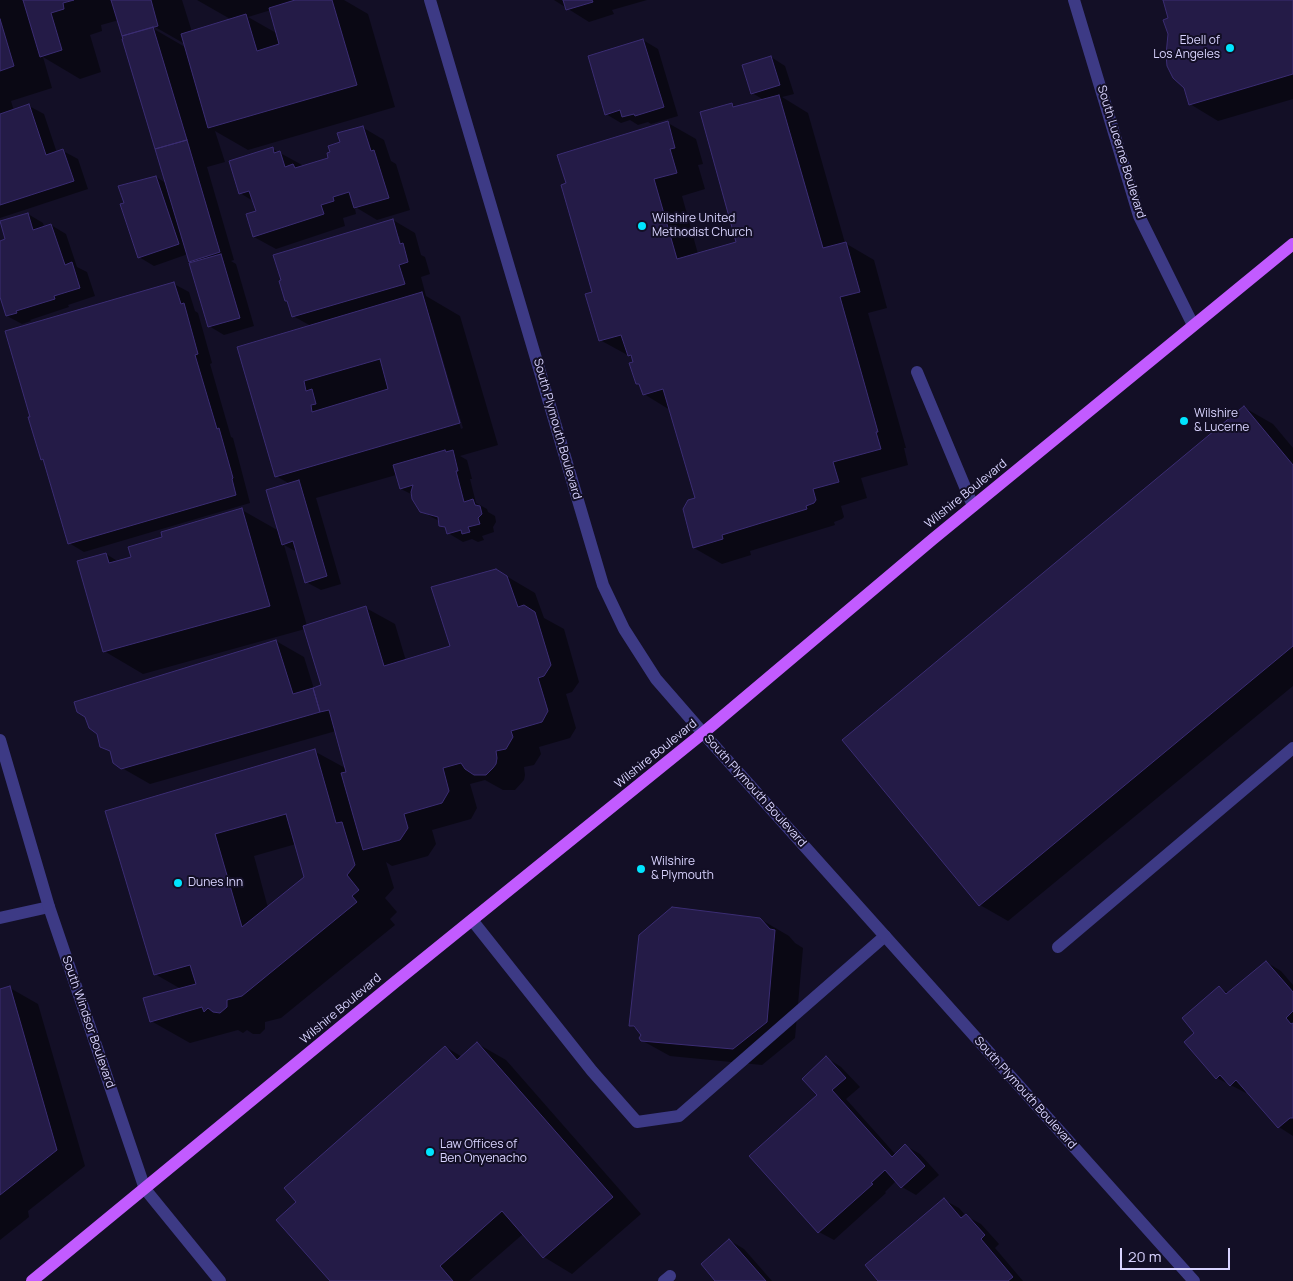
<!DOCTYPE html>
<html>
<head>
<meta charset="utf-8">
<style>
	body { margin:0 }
	#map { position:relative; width:1293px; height:1281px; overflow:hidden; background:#130f26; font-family:Manrope,sans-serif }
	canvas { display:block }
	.scale { position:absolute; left:1120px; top:1248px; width:110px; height:22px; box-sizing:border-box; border:2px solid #d9d4ff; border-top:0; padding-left:6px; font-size:15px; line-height:18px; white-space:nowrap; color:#d9d4ff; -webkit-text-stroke:4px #130f26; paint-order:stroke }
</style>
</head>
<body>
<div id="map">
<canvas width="1293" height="1281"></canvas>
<div class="scale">20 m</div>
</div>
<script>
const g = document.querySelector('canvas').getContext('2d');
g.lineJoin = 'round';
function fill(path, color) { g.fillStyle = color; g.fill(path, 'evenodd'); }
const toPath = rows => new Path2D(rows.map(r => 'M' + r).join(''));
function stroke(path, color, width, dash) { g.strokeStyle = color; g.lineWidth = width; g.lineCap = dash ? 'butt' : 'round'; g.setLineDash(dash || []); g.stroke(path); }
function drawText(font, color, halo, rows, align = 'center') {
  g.font = font + ' Manrope,sans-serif'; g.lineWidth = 4; g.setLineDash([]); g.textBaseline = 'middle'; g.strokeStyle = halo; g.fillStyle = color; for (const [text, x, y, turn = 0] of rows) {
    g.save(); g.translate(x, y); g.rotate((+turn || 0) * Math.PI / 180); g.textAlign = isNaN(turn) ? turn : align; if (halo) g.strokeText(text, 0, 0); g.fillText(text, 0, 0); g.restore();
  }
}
const shadow = toPath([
	[0,0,182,0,192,32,232,20,197,0,344,0,368,14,395,107,248,150,215,131,225,162,207,167,234,260,231,261,236,264,254,326,224,335,209,326,194,263,190,261,188,254,154,266,139,257,125,204,156,177,166,183,119,20,101,25,102,31,90,35,101,72,80,79,43,57,52,88,11,101,14,111,29,106,44,114,57,153,63,151,78,159,88,189,0,218],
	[271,10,278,34,248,17],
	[148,23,185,44,185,47,147,25],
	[554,0,647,0,612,10,614,14,589,22],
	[1164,0,1293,0,1293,99,1218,121,1190,104],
	[643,40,658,49,678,116,651,124,648,122,638,125,630,120,621,123,606,114],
	[771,57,785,66,794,94,782,97,808,113,845,243,874,260,887,308,868,313,906,448,904,448,908,465,861,478,867,498,841,506,844,517,842,519,834,522,835,525,750,551,751,555,722,564,694,548,697,499,670,410,644,394,641,386,637,383,633,358,600,340,594,293,668,123,696,139,703,164,698,165,705,189,682,196,698,254,738,242,732,104,738,108,764,100,752,93],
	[362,127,384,140,391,161,396,164,410,210,377,220,357,208,355,209,356,214,343,218,345,226,276,249,254,237,257,212,253,201,240,193,273,149,302,165,302,167,330,159,341,143],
	[28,214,43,223,44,227,51,225,66,234,77,267,87,272,95,296,68,305,69,307,30,320,31,321,22,324,7,316,0,293,0,242,7,240],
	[393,220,415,233,421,255,425,257,430,274,421,277,426,296,460,316,498,445,460,456,467,460,472,479,470,479,476,503,487,509,488,512,495,516,496,522,493,527,494,532,482,536,484,540,478,542,472,539,463,542,448,533,447,529,440,525,439,521,421,511,413,495,401,489,396,475,316,498,341,584,321,590,306,582,297,552,284,545,307,626,366,608,395,624,406,661,451,646,496,570,535,593,544,618,564,629,579,682,572,692,566,694,576,728,570,738,539,747,541,754,534,765,524,767,525,775,524,780,515,790,503,790,485,780,470,784,477,808,471,819,432,830,436,844,428,856,392,866,386,862,394,888,385,898,397,912,390,919,395,925,281,1018,265,1022,265,1029,260,1034,253,1034,247,1030,243,1033,238,1030,190,1043,151,1021,181,989,155,974,107,812,314,751,347,769,336,731,150,784,122,768,86,716,276,641,304,657,314,689,323,686,305,629,143,674,104,651,106,554,119,562,132,557,164,538,242,510,279,531,290,484,276,476,311,326,293,316,289,303,286,300],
	[396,236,399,236,403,250,400,250],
	[429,323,432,323,463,428,461,429],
	[467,529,453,533,453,531],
	[296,844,305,878,268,908,254,856],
	[174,284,189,292,195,311,198,313,212,363,210,364,231,437,233,438,250,503,84,552,69,543,45,461,42,459],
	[1245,408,1273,424,1293,448,1293,686,1008,921,980,905],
	[760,919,789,936,795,943,803,948,795,1038,762,1065,670,1056,641,1040,643,1035,638,1030,630,1025],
	[1266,962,1281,971,1293,985,1293,1136,1279,1127,1248,1091,1246,1093,1217,1078,1195,1033,1219,988,1229,993],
	[10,988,38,1004,85,1166,28,1211,29,1217,0,1240,0,991],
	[478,1044,506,1060,641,1214,572,1274,544,1257,523,1234,469,1281,332,1281,298,1202,446,1047,462,1057],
	[827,1058,841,1067,860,1087,846,1099,896,1155,906,1146,920,1154,939,1175,916,1195,902,1187,896,1181,885,1192,886,1193,834,1240,819,1232,819,1095],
	[944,1200,959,1208,966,1216,981,1224,999,1244,995,1248,1023,1281,880,1281],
	[729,1240,744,1249,772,1281,717,1281]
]);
const building = toPath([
	[23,0,74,0,63,3,64,9,51,13,62,50,40,57,23,0],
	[111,0,151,0,158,26,122,36,111,0],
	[295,0,332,0,357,85,208,128,181,34,246,14,257,51,279,44,269,8,295,0],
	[563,0,592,0,593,2,566,10,563,0],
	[1163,0,1293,0,1293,74,1189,105,1184,88,1173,78,1167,66,1166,55,1168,34,1163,20,1168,18,1163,0],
	[0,19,14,66,0,71,0,19],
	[153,27,187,140,155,149,122,39,123,39,122,36,153,27],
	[643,39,664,107,635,116,634,114,622,117,620,110,605,115,588,56,643,39],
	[771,56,780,85,751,94,742,65,771,56],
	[779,95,823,248,846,242,860,292,840,297,878,432,876,432,881,449,833,462,839,482,813,489,816,500,814,503,806,506,807,509,722,535,723,539,693,548,683,509,688,500,695,498,663,389,643,395,639,384,636,384,629,363,633,362,631,355,628,356,621,335,599,341,585,294,592,292,561,185,566,183,557,155,668,121,675,148,670,149,677,173,654,179,677,259,736,242,700,112,732,103,733,107,779,95],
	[29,104,46,155,63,149,74,181,0,205,0,114,29,104],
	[363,126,371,151,374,150,389,198,354,208,349,192,333,197,334,201,321,205,324,214,253,237,246,214,256,211,249,191,239,194,229,161,273,147,274,153,280,151,285,167,293,164,295,168,328,158,327,153,330,152,328,146,340,142,337,133,363,126],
	[187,140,220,252,189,262,155,149,187,140],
	[156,176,179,244,138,258,120,204,124,203,118,186,156,176],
	[28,213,33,230,51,224,65,265,72,262,80,288,54,296,55,299,16,311,17,313,6,316,0,297,0,241,5,239,0,221,28,213],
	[393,219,400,244,403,243,408,262,399,265,405,284,292,317,287,301,285,301,279,281,281,280,273,255,393,219],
	[221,254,240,318,208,327,189,263,221,254],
	[174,282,181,304,184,303,198,354,195,355,217,429,219,428,233,478,232,479,236,495,68,544,43,459,41,460,28,417,30,417,5,331,174,282],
	[422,292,460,423,275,477,237,347,422,292],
	[380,359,388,389,312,412,311,405,316,404,312,389,306,391,304,381,380,359],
	[1244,406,1293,465,1293,646,979,906,842,740,1244,406],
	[445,450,446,452,453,450,458,471,456,471,464,502,473,499,475,505,480,506,482,514,478,518,480,524,468,527,470,532,462,534,461,530,447,534,445,527,439,526,438,517,420,512,412,499,411,492,413,485,400,489,393,465,445,450],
	[299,480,327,576,305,583,293,541,282,545,266,490,299,480],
	[242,508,270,606,103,652,77,561,106,553,109,563,124,559,131,557,128,547,162,537,161,532,242,508],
	[496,569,507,576,518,607,524,605,535,612,551,665,544,676,538,678,548,711,542,722,511,731,513,737,506,749,496,751,497,758,496,764,493,768,486,775,474,775,465,769,461,763,443,768,449,791,442,803,404,814,408,828,400,840,363,850,341,773,346,772,329,710,320,712,313,688,321,685,303,626,366,606,384,666,450,646,431,587,496,569],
	[276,640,293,694,313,688,320,712,121,769,113,763,110,751,100,747,97,734,89,728,85,717,77,712,74,702,276,640],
	[315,749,336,823,342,822,355,865,347,875,359,890,352,896,357,902,242,996,227,1000,227,1007,220,1013,213,1012,208,1008,204,1012,202,1007,150,1022,143,998,196,984,190,965,154,975,105,811,315,749],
	[286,814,304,877,242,927,215,834,286,814],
	[672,907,760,918,770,929,775,930,767,1022,733,1049,641,1041,639,1038,641,1035,634,1026,629,1026,639,935,672,907],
	[1266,961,1293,992,1293,1011,1286,1018,1291,1024,1293,1023,1293,1118,1290,1118,1278,1128,1236,1080,1230,1086,1220,1075,1216,1079,1184,1042,1194,1033,1182,1018,1219,986,1226,994,1266,961],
	[10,986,57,1150,0,1195,0,989,10,986],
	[477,1042,613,1197,543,1258,502,1211,440,1266,453,1281,330,1281,276,1220,296,1202,284,1188,445,1046,457,1060,477,1042],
	[826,1056,846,1078,832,1090,892,1157,905,1144,925,1166,901,1188,885,1170,871,1183,873,1184,818,1233,749,1156,817,1095,802,1079,826,1056],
	[944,1198,961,1218,966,1214,985,1235,981,1239,1013,1277,1008,1281,878,1281,865,1265,944,1198],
	[729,1239,766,1281,715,1281,701,1264,729,1239]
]);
const service = toPath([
	[917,372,973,506],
	[0,918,49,907],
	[472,920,592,1071,637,1122,679,1116,885,936],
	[1058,947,1293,748],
	[664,1281,670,1276]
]);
const minor = toPath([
	[430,0,603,585,624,629,656,679,703,733,1194,1281],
	[1074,0,1139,216,1193,325],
	[0,740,49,907,145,1189,220,1281]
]);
const primary = toPath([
	[32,1281,394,983,703,733,933,539,1293,244]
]);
const markers = [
	[1230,48,5,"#00e5ff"],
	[642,226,5,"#00e5ff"],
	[1184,421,5,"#00e5ff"],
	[641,869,5,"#00e5ff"],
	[178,883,5,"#00e5ff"],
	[430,1152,5,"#00e5ff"]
];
const poiNames = [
	["Ebell of",1220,41,"right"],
	["Los Angeles",1220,55,"right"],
	["Wilshire United",652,219],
	["Methodist Church",652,233],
	["Wilshire",1194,414],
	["& Lucerne",1194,428],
	["Wilshire",651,862],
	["& Plymouth",651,876],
	["Dunes Inn",188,883],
	["Law Offices of",440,1145],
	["Ben Onyenacho",440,1159]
];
const streetNames = [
	["South Lucerne Boulevard",1121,152,73],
	["South Plymouth Boulevard",557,429,74],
	["Wilshire Boulevard",966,494,-39],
	["Wilshire Boulevard",656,754,-39],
	["South Plymouth Boulevard",755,791,48],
	["Wilshire Boulevard",341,1009,-40],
	["South Windsor Boulevard",88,1022,71],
	["South Plymouth Boulevard",1025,1093,48]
];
fill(shadow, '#0007');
fill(building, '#241b47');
stroke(building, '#3b2d73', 1);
stroke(service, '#3d3a85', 12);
stroke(minor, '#3d3a85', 12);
stroke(primary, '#c25bff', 12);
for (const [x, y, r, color] of markers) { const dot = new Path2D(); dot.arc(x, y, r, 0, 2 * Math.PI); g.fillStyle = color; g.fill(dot); stroke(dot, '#130f26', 2); }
drawText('12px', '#d9d4ff', '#130f26', poiNames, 'left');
drawText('12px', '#d9d4ff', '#130f26', streetNames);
</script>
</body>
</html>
